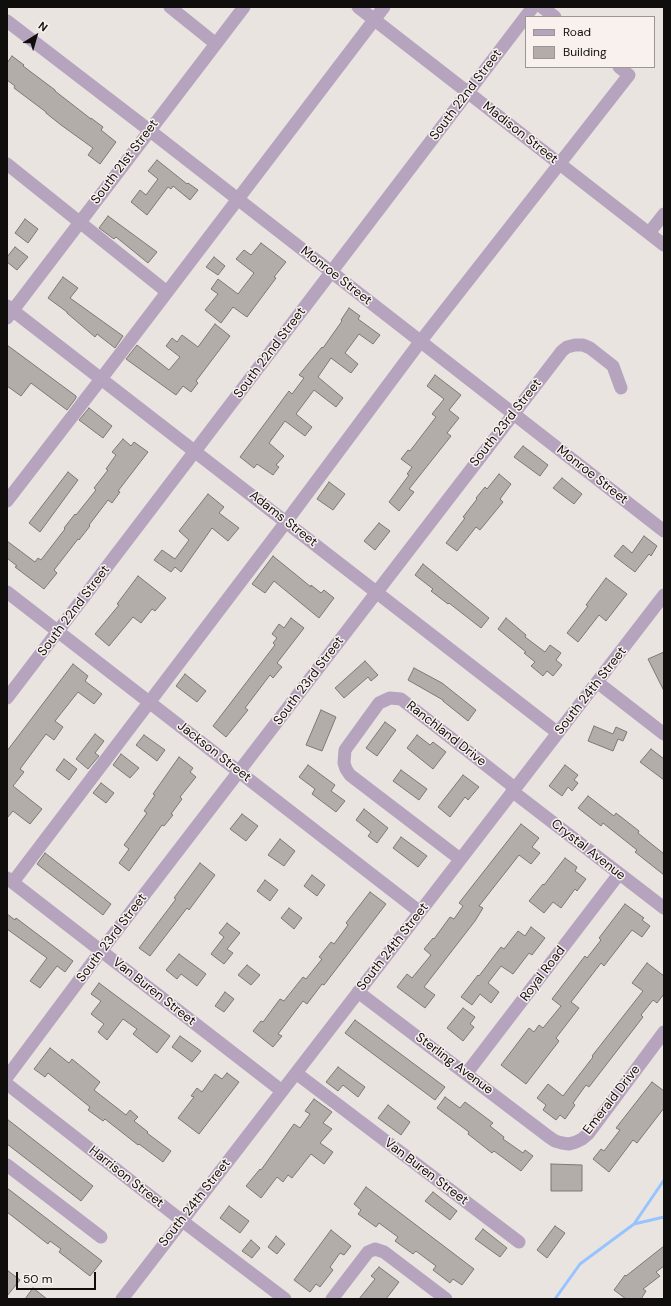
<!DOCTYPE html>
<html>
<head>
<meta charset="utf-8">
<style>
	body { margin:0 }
	#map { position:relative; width:671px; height:1306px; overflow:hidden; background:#eae4e1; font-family:"DM Sans",sans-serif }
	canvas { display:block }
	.frame { position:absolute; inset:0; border:8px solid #100e0d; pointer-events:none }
	.legend { position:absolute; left:525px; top:16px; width:130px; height:52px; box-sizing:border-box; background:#f8f1ee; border:1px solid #9b9694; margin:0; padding:5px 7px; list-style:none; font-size:12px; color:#100e0d }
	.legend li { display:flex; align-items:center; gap:8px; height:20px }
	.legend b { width:20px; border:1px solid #9b9694 }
	.north { position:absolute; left:16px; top:16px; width:40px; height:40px; -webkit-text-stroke:3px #f8f1ee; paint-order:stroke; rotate:37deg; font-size:11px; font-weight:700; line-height:16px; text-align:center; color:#100e0d }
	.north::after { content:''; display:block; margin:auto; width:14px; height:18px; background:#100e0d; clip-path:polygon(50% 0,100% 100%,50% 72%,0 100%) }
	.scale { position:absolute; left:16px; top:1272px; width:80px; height:18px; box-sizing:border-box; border:2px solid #100e0d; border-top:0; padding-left:5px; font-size:12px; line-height:14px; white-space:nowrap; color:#100e0d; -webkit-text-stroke:3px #f8f1ee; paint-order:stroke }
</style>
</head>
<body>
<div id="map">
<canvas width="671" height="1306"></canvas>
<div class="frame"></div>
<ul class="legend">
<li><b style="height:5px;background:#b6a4bf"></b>Road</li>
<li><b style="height:11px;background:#b3adaa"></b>Building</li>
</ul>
<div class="north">N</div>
<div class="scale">50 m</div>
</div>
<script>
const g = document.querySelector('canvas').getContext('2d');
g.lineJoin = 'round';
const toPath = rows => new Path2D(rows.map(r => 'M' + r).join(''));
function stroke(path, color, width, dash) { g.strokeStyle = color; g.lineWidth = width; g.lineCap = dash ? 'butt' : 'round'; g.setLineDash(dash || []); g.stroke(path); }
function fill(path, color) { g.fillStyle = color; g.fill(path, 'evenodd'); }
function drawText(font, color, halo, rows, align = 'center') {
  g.font = font + ' "DM Sans",sans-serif'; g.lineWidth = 3; g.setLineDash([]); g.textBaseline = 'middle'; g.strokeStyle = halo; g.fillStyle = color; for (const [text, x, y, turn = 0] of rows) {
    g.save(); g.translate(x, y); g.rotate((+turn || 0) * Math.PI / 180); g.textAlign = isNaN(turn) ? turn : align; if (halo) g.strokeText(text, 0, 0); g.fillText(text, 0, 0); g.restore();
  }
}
const stream = toPath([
	[634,1224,664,1217],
	[555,1299,580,1264,634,1224,664,1180]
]);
const building = toPath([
	[12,56,24,65,23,66,55,90,55,91,91,119,91,118,103,127,101,130,116,142,100,164,88,155,93,148,61,125,46,113,46,112,14,88,15,86,7,80,7,63,12,56],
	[157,160,187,184,188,183,198,190,190,200,173,186,171,189,168,187,147,215,131,202,140,190,146,195,158,179,148,171,157,160],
	[108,216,157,252,148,263,116,237,114,239,99,228,108,216],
	[25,219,38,229,28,243,15,233,25,219],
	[261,243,286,262,274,277,276,278,247,317,233,307,221,323,205,310,218,294,211,289,218,279,238,294,254,273,236,259,244,250,251,255,261,243],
	[15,247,28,257,17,270,7,262,7,257,15,247],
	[214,257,225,266,218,275,206,267,214,257],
	[63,277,78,288,70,298,123,336,115,348,97,334,95,337,67,313,67,312,48,298,63,277],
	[349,308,360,316,358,319,380,335,373,344,359,334,345,353,358,364,351,373,331,358,318,377,343,398,336,407,314,390,296,414,312,427,305,436,285,421,269,443,284,456,276,465,279,467,273,475,257,464,254,468,240,457,289,391,292,394,304,378,299,375,322,347,323,348,342,321,341,320,349,308],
	[215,324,230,336,196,381,198,383,191,392,183,386,176,395,126,359,137,345,169,370,180,357,166,346,172,338,177,342,182,335,198,347,215,324],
	[7,345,76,396,76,398,67,410,31,383,21,396,7,386,7,345],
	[435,375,461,395,449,410,459,418,447,433,451,436,409,489,414,492,399,511,389,502,409,475,407,474,412,467,401,459,408,450,410,451,436,417,432,414,444,399,427,386,435,375],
	[89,408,112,426,103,438,79,420,89,408],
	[123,439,131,446,134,442,148,452,118,491,120,492,112,503,108,500,89,525,90,526,79,540,78,539,54,570,57,573,44,589,15,567,17,566,7,558,7,541,35,562,38,558,41,560,65,529,64,528,75,514,76,515,96,490,94,488,108,470,106,469,116,455,112,452,123,439],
	[523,446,548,465,540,476,514,457,523,446],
	[68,472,78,480,40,532,29,523,68,472],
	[499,474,511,484,500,499,503,502,480,530,476,527,457,551,446,543,465,518,463,517,477,499,476,498,485,487,487,489,499,474],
	[562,478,582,494,574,504,553,488,562,478],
	[329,482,345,494,333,510,317,499,329,482],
	[208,494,224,507,219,513,239,528,228,541,212,528,181,572,175,567,171,572,154,560,162,550,175,559,189,540,179,531,208,494],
	[379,523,390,531,375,550,364,541,379,523],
	[644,536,657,546,651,556,649,554,635,572,614,556,623,545,632,553,644,536],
	[273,556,311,587,311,585,321,593,324,590,334,598,319,618,274,581,265,593,252,584,273,556],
	[423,564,489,618,481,628,449,603,448,604,431,591,433,589,415,575,423,564],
	[138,576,166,598,155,611,152,609,141,623,133,617,109,646,95,634,119,605,117,604,138,576],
	[606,578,627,594,606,621,599,615,578,642,567,633,588,606,586,605,606,578],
	[291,618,304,628,277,663,282,667,273,678,270,675,245,708,248,710,226,737,213,726,275,645,273,643,277,638,272,634,279,624,284,628,291,618],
	[506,618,526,635,525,637,545,652,550,645,561,653,556,660,562,665,553,676,547,671,543,676,531,666,535,662,524,653,526,652,498,629,506,618],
	[664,652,664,691,648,659,664,652],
	[365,661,378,675,371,681,368,677,344,698,335,688,365,661],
	[73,664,88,676,85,681,102,694,94,704,78,692,55,721,63,727,54,740,46,734,20,769,24,772,13,786,42,809,30,824,13,811,7,818,7,751,73,664],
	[414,668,442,683,476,710,468,721,443,701,443,700,408,680,414,668],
	[185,674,206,691,197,702,176,686,185,674],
	[321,710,336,717,322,751,306,745,321,710],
	[385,722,396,730,377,756,366,748,385,722],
	[594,726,613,734,616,727,627,732,623,741,618,739,613,751,588,741,594,726],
	[95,734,104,741,95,753,99,756,88,769,76,759,95,734],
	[144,735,165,750,157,761,136,745,144,735],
	[417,735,430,745,433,742,446,752,433,769,407,748,417,735],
	[651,749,664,759,664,780,640,762,651,749],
	[121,754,139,768,130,778,113,765,121,754],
	[179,757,193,768,190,772,196,777,180,797,182,799,171,814,173,815,164,826,162,825,129,871,119,863,129,849,124,845,147,813,144,811,155,795,153,794,179,757],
	[64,759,77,769,69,780,56,770,64,759],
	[308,765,335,785,331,791,345,801,336,812,312,794,315,789,299,777,308,765],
	[565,765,578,775,574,780,578,783,572,791,568,787,562,796,549,786,565,765],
	[401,770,427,789,419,800,393,781,401,770],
	[463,775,479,787,468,800,465,797,450,817,438,807,463,775],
	[101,783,114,793,106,803,93,793,101,783],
	[588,796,614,816,616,813,639,831,638,833,664,854,664,875,635,852,637,850,603,823,601,826,578,808,588,796],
	[364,809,388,828,377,843,368,836,371,832,356,820,364,809],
	[242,814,258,826,246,841,230,829,242,814],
	[521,824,539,838,532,847,540,853,531,864,519,855,479,906,483,908,475,921,424,987,435,995,425,1008,397,987,407,974,412,978,431,955,424,949,433,938,434,939,450,917,454,919,463,906,459,903,521,824],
	[401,837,427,856,418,867,393,848,401,837],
	[280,839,295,851,284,866,268,855,280,839],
	[45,853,111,904,103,915,37,864,45,853],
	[565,858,577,867,575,871,586,879,577,891,575,889,561,908,553,902,544,913,529,901,543,884,544,885,565,858],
	[200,863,215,875,189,910,187,908,150,956,139,948,176,899,174,898,200,863],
	[312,875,325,885,317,896,304,886,312,875],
	[265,880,278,890,270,901,257,891,265,880],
	[370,892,386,904,324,985,322,984,307,1004,303,1001,278,1034,282,1036,273,1047,253,1031,261,1021,263,1022,280,999,284,1001,303,977,306,979,322,959,319,957,331,942,334,944,348,925,346,923,370,892],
	[625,904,644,918,642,920,650,926,642,937,632,930,604,966,601,963,571,1002,579,1008,556,1038,559,1041,526,1084,501,1065,529,1028,534,1032,539,1025,543,1028,561,1006,552,999,585,956,587,958,601,940,599,938,625,904],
	[289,908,302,918,294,929,281,918,289,908],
	[7,914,15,920,16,918,73,961,65,972,57,966,40,988,30,981,47,958,7,929,7,914],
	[227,923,240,933,227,949,233,953,224,964,211,954,224,937,219,933,227,923],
	[531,927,545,938,532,955,529,953,513,974,501,966,488,983,499,992,491,1003,480,994,472,1005,461,997,478,975,479,976,501,947,504,949,518,931,525,936,531,927],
	[179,954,206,974,197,986,181,974,177,979,166,970,179,954],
	[647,963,664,976,664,994,657,1003,653,1000,641,1015,643,1017,589,1087,586,1085,573,1103,575,1105,565,1119,560,1115,556,1120,543,1110,546,1105,537,1098,548,1084,563,1096,593,1057,592,1056,643,991,632,983,647,963],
	[247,965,260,975,251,985,238,975,247,965],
	[99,983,170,1036,157,1053,133,1034,137,1029,123,1019,107,1040,98,1032,104,1024,91,1014,101,1001,91,994,99,983],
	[225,992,234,999,224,1012,215,1006,225,992],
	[463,1008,475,1017,470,1024,474,1027,463,1041,447,1028,463,1008],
	[355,1020,445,1087,435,1100,345,1033,355,1020],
	[180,1036,201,1051,192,1062,172,1047,180,1036],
	[50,1048,69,1063,72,1059,100,1082,94,1090,126,1115,130,1110,138,1117,134,1121,148,1132,147,1133,171,1151,163,1162,139,1144,138,1145,105,1119,103,1121,88,1110,90,1107,48,1073,45,1077,34,1069,50,1048],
	[338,1067,365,1087,358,1097,343,1085,338,1091,326,1082,338,1067],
	[227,1073,239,1082,199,1134,178,1118,194,1097,191,1096,197,1088,202,1092,215,1074,222,1079,227,1073],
	[652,1082,664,1091,664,1108,637,1143,633,1140,609,1172,593,1159,601,1149,604,1151,620,1130,616,1128,652,1082],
	[445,1097,460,1108,465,1102,493,1123,490,1126,504,1137,503,1139,523,1153,525,1150,533,1156,521,1171,494,1151,492,1153,468,1134,469,1132,437,1108,445,1097],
	[314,1099,332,1112,323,1123,332,1129,320,1143,333,1152,324,1164,311,1154,292,1178,288,1175,283,1182,277,1177,261,1198,246,1186,260,1169,261,1170,294,1124,300,1128,310,1114,305,1111,314,1099],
	[388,1105,410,1122,401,1135,378,1118,388,1105],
	[7,1119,93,1186,81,1201,7,1144,7,1119],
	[551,1164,582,1165,582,1191,551,1191,551,1164],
	[366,1187,474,1269,462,1285,453,1279,450,1283,433,1270,436,1266,416,1251,413,1254,395,1241,398,1237,379,1223,376,1227,358,1214,361,1210,354,1204,366,1187],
	[7,1188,102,1261,90,1276,59,1252,61,1249,50,1241,48,1244,7,1212,7,1188],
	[433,1192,457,1211,450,1220,425,1201,433,1192],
	[229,1206,249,1221,240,1233,220,1218,229,1206],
	[555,1226,565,1233,547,1258,537,1250,555,1226],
	[483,1229,507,1248,500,1257,475,1239,483,1229],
	[331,1230,351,1246,344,1255,340,1253,330,1267,333,1270,320,1287,316,1284,310,1292,294,1280,331,1230],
	[276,1236,285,1244,277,1254,268,1247,276,1236],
	[251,1240,260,1248,252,1258,242,1251,251,1240],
	[664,1246,664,1266,656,1272,660,1276,643,1289,646,1291,641,1299,626,1299,614,1290,625,1275,626,1276,664,1246],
	[379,1267,399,1282,386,1299,359,1299,375,1279,371,1276,379,1267],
	[7,1270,20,1280,7,1296,7,1270],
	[33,1288,47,1299,25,1299,33,1288]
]);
const minor = toPath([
	[170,7,216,44],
	[358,7,664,245],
	[542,7,555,17],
	[7,21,149,130,664,531],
	[7,164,167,292],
	[649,233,664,214],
	[7,306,558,733],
	[7,318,244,7],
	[7,501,101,379,384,7],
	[7,592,420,912],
	[597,682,664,734],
	[7,698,533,7],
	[512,791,664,908],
	[460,859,350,775,346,769,344,763,345,750,379,703,390,698,401,699,515,788],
	[7,878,282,1091],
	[13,882,286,522,420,342,629,75,619,67],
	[358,992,549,1137,555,1141,562,1143,569,1144,576,1142,582,1139,588,1134,664,1032],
	[296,1073,519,1242],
	[466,1074,619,874],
	[7,1077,101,951,562,351,567,347,575,345,583,345,590,348,613,366,621,388],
	[7,1084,181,1220,285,1299],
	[7,1165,101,1237],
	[122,1299,664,595],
	[332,1299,368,1252,375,1249,384,1252,388,1255,446,1299]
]);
const streetNames = [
	["South 22nd Street",466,95,-53],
	["Madison Street",520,133,38],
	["South 21st Street",125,162,-53],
	["Monroe Street",336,276,38],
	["South 22nd Street",270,353,-53],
	["South 23rd Street",506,423,-52],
	["Monroe Street",592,475,38],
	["Adams Street",283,519,38],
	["South 22nd Street",74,611,-53],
	["South 23rd Street",309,681,-53],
	["South 24th Street",591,691,-52],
	["Ranchland Drive",446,734,38],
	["Jackson Street",214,752,38],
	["Crystal Avenue",588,850,38],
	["South 23rd Street",112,938,-53],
	["South 24th Street",393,947,-52],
	["Royal Road",543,974,-53],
	["Van Buren Street",154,992,38],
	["Sterling Avenue",454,1064,37],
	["Emerald Drive",612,1100,-52],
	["Van Buren Street",426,1172,37],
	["Harrison Street",126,1177,38],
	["South 24th Street",195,1203,-52]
];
stroke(stream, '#97c4ff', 3);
fill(building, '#b3adaa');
stroke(building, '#7d7875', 1);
stroke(minor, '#b6a4bf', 13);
drawText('13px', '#100e0d', '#f8f1ee', streetNames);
</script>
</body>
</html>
